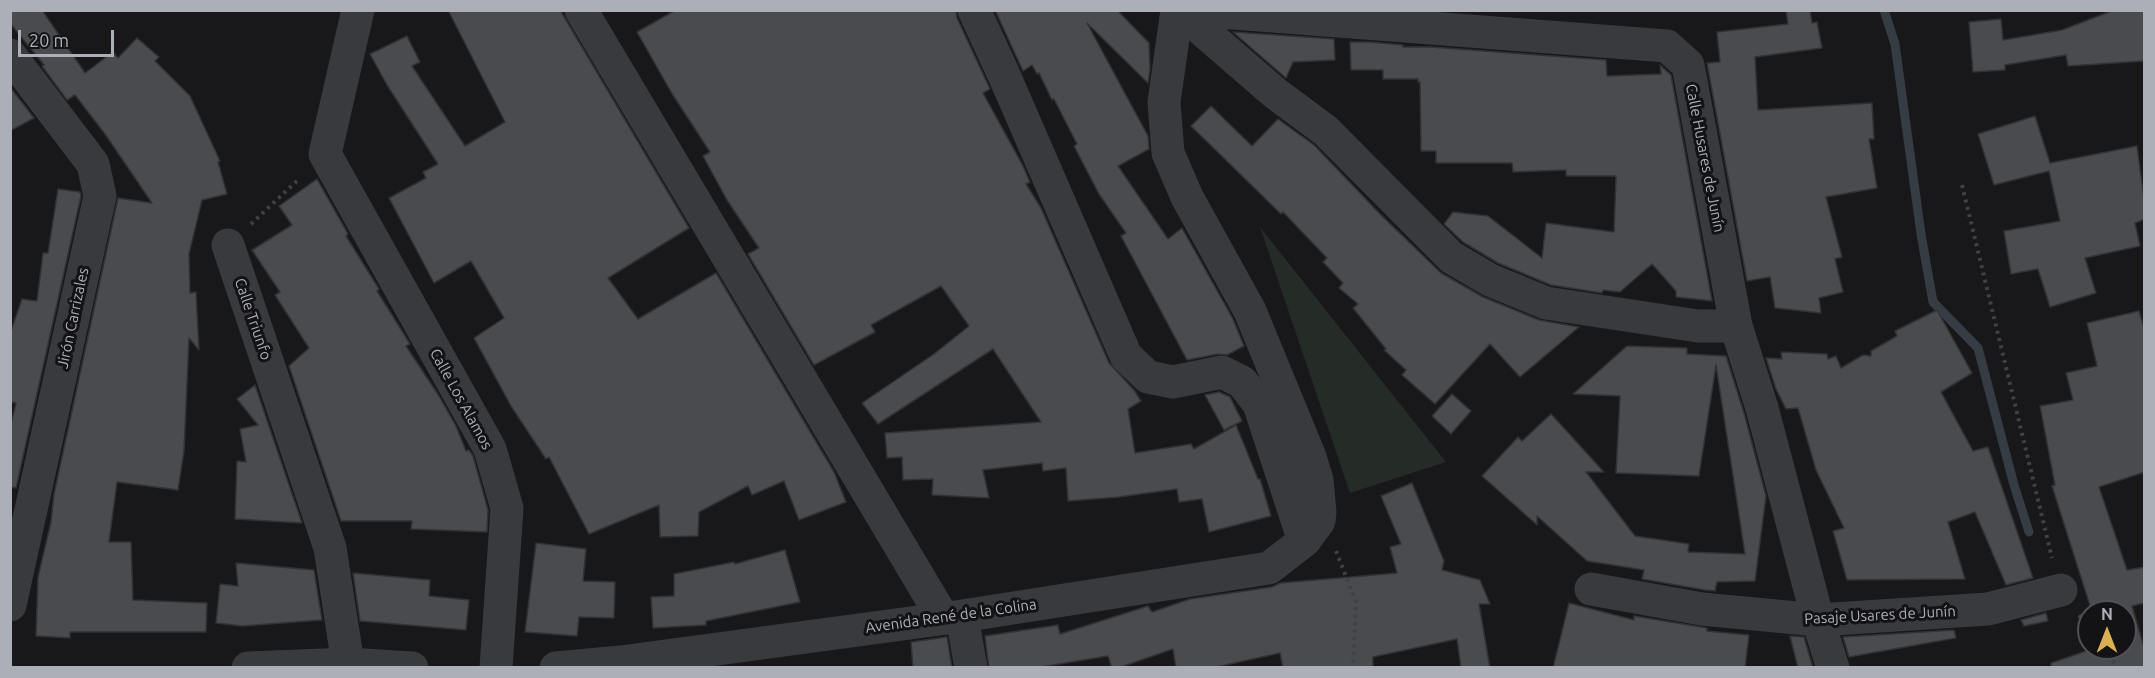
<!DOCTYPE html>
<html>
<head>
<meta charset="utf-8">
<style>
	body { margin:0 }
	#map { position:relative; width:2155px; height:678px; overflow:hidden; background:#18181a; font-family:Ubuntu,sans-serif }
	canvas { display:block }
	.frame { position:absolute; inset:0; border:12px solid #acafb8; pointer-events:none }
	.north { position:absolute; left:2077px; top:600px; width:60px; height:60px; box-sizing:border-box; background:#131315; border:2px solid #505156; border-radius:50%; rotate:0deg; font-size:16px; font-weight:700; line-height:24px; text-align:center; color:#acafb8 }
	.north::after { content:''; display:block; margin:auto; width:21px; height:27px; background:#dbb14e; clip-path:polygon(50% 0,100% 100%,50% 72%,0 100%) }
	.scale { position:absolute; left:18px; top:30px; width:96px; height:27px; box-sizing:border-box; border:3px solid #acafb8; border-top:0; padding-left:8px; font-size:18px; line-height:21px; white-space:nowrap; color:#acafb8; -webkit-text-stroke:4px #131315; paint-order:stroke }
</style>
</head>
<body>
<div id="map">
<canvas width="2155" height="678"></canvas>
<div class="frame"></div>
<div class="north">N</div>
<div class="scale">20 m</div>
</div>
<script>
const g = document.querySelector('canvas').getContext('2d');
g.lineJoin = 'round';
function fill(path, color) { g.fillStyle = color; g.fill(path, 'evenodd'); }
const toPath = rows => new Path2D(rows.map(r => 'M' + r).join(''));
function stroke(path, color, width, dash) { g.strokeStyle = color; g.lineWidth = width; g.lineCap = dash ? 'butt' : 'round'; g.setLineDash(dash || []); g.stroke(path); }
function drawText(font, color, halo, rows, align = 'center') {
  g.font = font + ' Ubuntu,sans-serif'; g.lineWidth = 6; g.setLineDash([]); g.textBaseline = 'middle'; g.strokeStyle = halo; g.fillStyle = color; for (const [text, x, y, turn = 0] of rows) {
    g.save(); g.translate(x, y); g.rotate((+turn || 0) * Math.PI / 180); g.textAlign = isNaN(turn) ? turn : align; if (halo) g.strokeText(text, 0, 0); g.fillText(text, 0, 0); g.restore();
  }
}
const green = toPath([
	[1260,227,1446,462,1350,493]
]);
const stream = toPath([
	[1884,10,1895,44,1921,234,1933,302,1978,348,2014,485,2029,532]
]);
const building = toPath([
	[10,10,42,10,85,73,113,52,118,58,137,38,159,57,155,61,190,96,220,161,218,162,227,194,202,200,189,254,190,293,196,292,199,350,189,338,184,451,178,490,117,482,109,542,131,542,133,600,207,603,206,632,70,632,70,638,36,636,38,577,51,522,54,494,118,198,152,203,105,134,75,95,67,100,42,66,44,65,10,23,10,10],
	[448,10,560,10,689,228,608,278,638,319,716,273,834,472,846,502,799,520,784,481,752,495,748,486,699,512,698,536,660,537,659,505,589,534,549,457,546,459,511,406,474,338,504,318,471,261,434,283,389,198,426,178,423,172,438,164,387,85,370,54,407,36,420,62,412,66,465,146,505,122,448,10],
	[676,10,956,10,957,18,990,89,983,93,1023,166,1030,182,1026,184,1041,208,1109,363,1134,390,1141,401,1128,409,1135,453,1191,444,1194,449,1236,425,1258,479,1260,479,1271,516,1209,532,1202,499,1179,502,1177,489,1119,497,1068,501,1066,468,1043,471,1042,463,983,470,989,498,932,495,933,479,903,480,902,457,887,458,885,433,1041,422,993,349,878,424,862,403,934,354,969,326,941,286,871,325,875,332,814,365,748,254,759,248,727,200,703,156,710,152,671,92,637,32,676,10],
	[995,10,1117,10,1149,43,1150,69,1148,83,1087,23,1148,136,1149,149,1118,166,1168,239,1182,228,1233,319,1244,346,1227,355,1218,354,1187,360,1121,236,1126,233,1099,194,1074,146,1077,144,1054,99,1052,100,1039,73,1037,74,1032,65,1023,71,995,10],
	[1786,10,1810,10,1812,23,1817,22,1822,48,1755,57,1758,110,1872,103,1874,139,1869,139,1877,188,1826,197,1842,257,1835,259,1843,292,1819,298,1821,313,1775,308,1770,277,1747,281,1707,63,1720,62,1717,32,1788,24,1786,10],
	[2114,10,2145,10,2145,61,2068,66,2066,55,2005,65,2005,70,1973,72,1969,22,2001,19,2003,40,2062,30,2114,10],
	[1233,32,1334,39,1335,60,1293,62,1286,78,1233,32],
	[1350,42,1369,42,1403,45,1403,47,1431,47,1606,60,1607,76,1661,74,1660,65,1671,75,1712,301,1676,297,1676,291,1652,264,1620,292,1603,290,1602,293,1551,285,1498,263,1463,242,1444,224,1453,212,1488,216,1542,258,1546,223,1614,232,1616,176,1566,176,1566,170,1513,172,1512,163,1436,163,1436,151,1421,151,1420,82,1418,82,1418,79,1383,79,1383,70,1351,70,1350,42],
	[10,87,34,118,10,131,10,87],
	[1211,106,1252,146,1278,119,1314,145,1381,215,1441,273,1483,297,1539,320,1579,327,1520,377,1490,344,1435,404,1402,375,1406,370,1384,350,1386,349,1353,308,1358,304,1339,288,1343,283,1323,262,1327,258,1283,212,1281,214,1191,126,1211,106],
	[2035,116,2050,163,2137,146,2145,207,2145,219,2135,223,2140,246,2085,258,2096,293,2050,307,2038,269,2011,274,2004,231,2060,221,2049,171,1994,185,1978,134,2035,116],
	[317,179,348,234,346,236,379,289,377,291,410,344,406,346,439,396,456,426,466,451,469,450,473,456,488,510,487,532,411,529,412,521,341,521,289,366,309,348,275,295,280,292,252,250,292,225,279,206,317,179],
	[58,189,80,192,81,196,16,488,10,487,10,428,16,403,10,402,10,334,22,299,37,301,43,253,48,253,58,189],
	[1937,310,1972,373,1941,392,1973,451,1988,447,2033,578,2006,585,1975,512,1948,522,1965,579,1847,580,1833,531,1844,528,1816,470,1798,408,1786,409,1776,389,1766,358,1782,359,1781,352,1827,354,1828,359,1836,356,1841,368,1863,355,1871,356,1871,351,1897,336,1895,331,1937,310],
	[2139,311,2145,332,2145,472,2099,487,2127,570,2145,567,2145,603,2132,606,2145,651,2145,668,2051,668,2051,663,2095,648,2125,648,2125,612,2092,612,2052,486,2055,485,2040,406,2073,400,2066,373,2097,366,2087,323,2139,311],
	[1627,346,1687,348,1687,354,1726,356,1744,413,1766,496,1755,581,1717,582,1715,591,1705,590,1642,579,1644,570,1587,561,1537,516,1537,525,1482,476,1518,437,1522,441,1551,414,1604,472,1586,472,1635,536,1689,544,1688,552,1745,554,1716,365,1699,476,1616,473,1620,396,1573,394,1627,346],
	[255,385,302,523,235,519,237,461,246,462,240,429,258,425,237,399,255,385],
	[1219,392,1230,397,1242,421,1224,430,1205,395,1219,392],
	[1452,394,1471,411,1451,434,1432,416,1452,394],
	[1412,483,1444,561,1442,570,1480,580,1490,604,1479,604,1490,668,1461,668,1457,639,1373,657,1373,668,1283,668,1280,653,1212,668,1176,668,1173,649,1118,668,1112,668,1108,656,1035,668,989,668,985,636,1058,625,1060,634,1148,606,1152,612,1190,599,1272,587,1280,583,1397,573,1390,547,1401,544,1381,496,1412,483],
	[536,543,586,549,583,581,615,582,614,618,579,617,577,636,525,632,536,543],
	[785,550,800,602,706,621,706,625,653,628,651,597,674,596,674,574,734,562,735,564,785,550],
	[236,563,314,570,322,620,242,626,216,623,220,584,238,586,236,563],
	[353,573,430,580,429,596,469,600,466,630,360,621,353,573],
	[1569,603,1634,620,1634,616,1707,628,1707,631,1749,635,1745,668,1553,668,1569,603],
	[2046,613,2048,621,2024,626,2021,620,2046,613],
	[1954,630,1956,638,1849,657,1843,637,1954,630],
	[1790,636,1804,637,1813,668,1798,668,1790,636],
	[947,637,952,668,913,668,911,642,947,637]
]);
const path = toPath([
	[1962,185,2052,558],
	[251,224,300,178],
	[1336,551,1356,602,1353,668],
	[2079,615,2089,627],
	[2105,648,2117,668]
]);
const minor = toPath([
	[358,10,325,154,490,449,507,508,496,668],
	[581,10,943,618],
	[974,10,1004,75,1126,356,1148,377,1173,382,1222,372,1242,382,1259,404,1304,541],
	[1179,10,1275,93,1326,131,1451,257,1490,280,1546,303,1698,326,1736,326],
	[1194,10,1667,46,1688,65,1736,326,1762,408,1818,620,1833,668],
	[10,55,93,164,100,196,10,605],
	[228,245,330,548,348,664],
	[1591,589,1702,609,1818,620,1988,609,2061,590],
	[962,616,971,668],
	[248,668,348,664,412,668],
	[556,668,621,662,962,616,1269,568,1304,541,1319,521,1320,512,1317,480,1310,457,1250,311,1187,197,1168,153,1164,102,1177,10]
]);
const streetNames = [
	["Calle Husares de Junín",1705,158,79],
	["Jirón Carrizales",73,318,-78],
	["Calle Triunfo",253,319,71],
	["Calle Los Alamos",461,399,61],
	["Pasaje Usares de Junín",1880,615,-3],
	["Avenida René de la Colina",951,616,-8]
];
fill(green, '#252b26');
stroke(stream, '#353c43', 9);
fill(building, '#4a4b4e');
stroke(building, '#323235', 1.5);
stroke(path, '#404145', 4, [3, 4.5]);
stroke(minor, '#393a3e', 33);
drawText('15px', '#acafb8', '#131315', streetNames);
</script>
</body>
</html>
